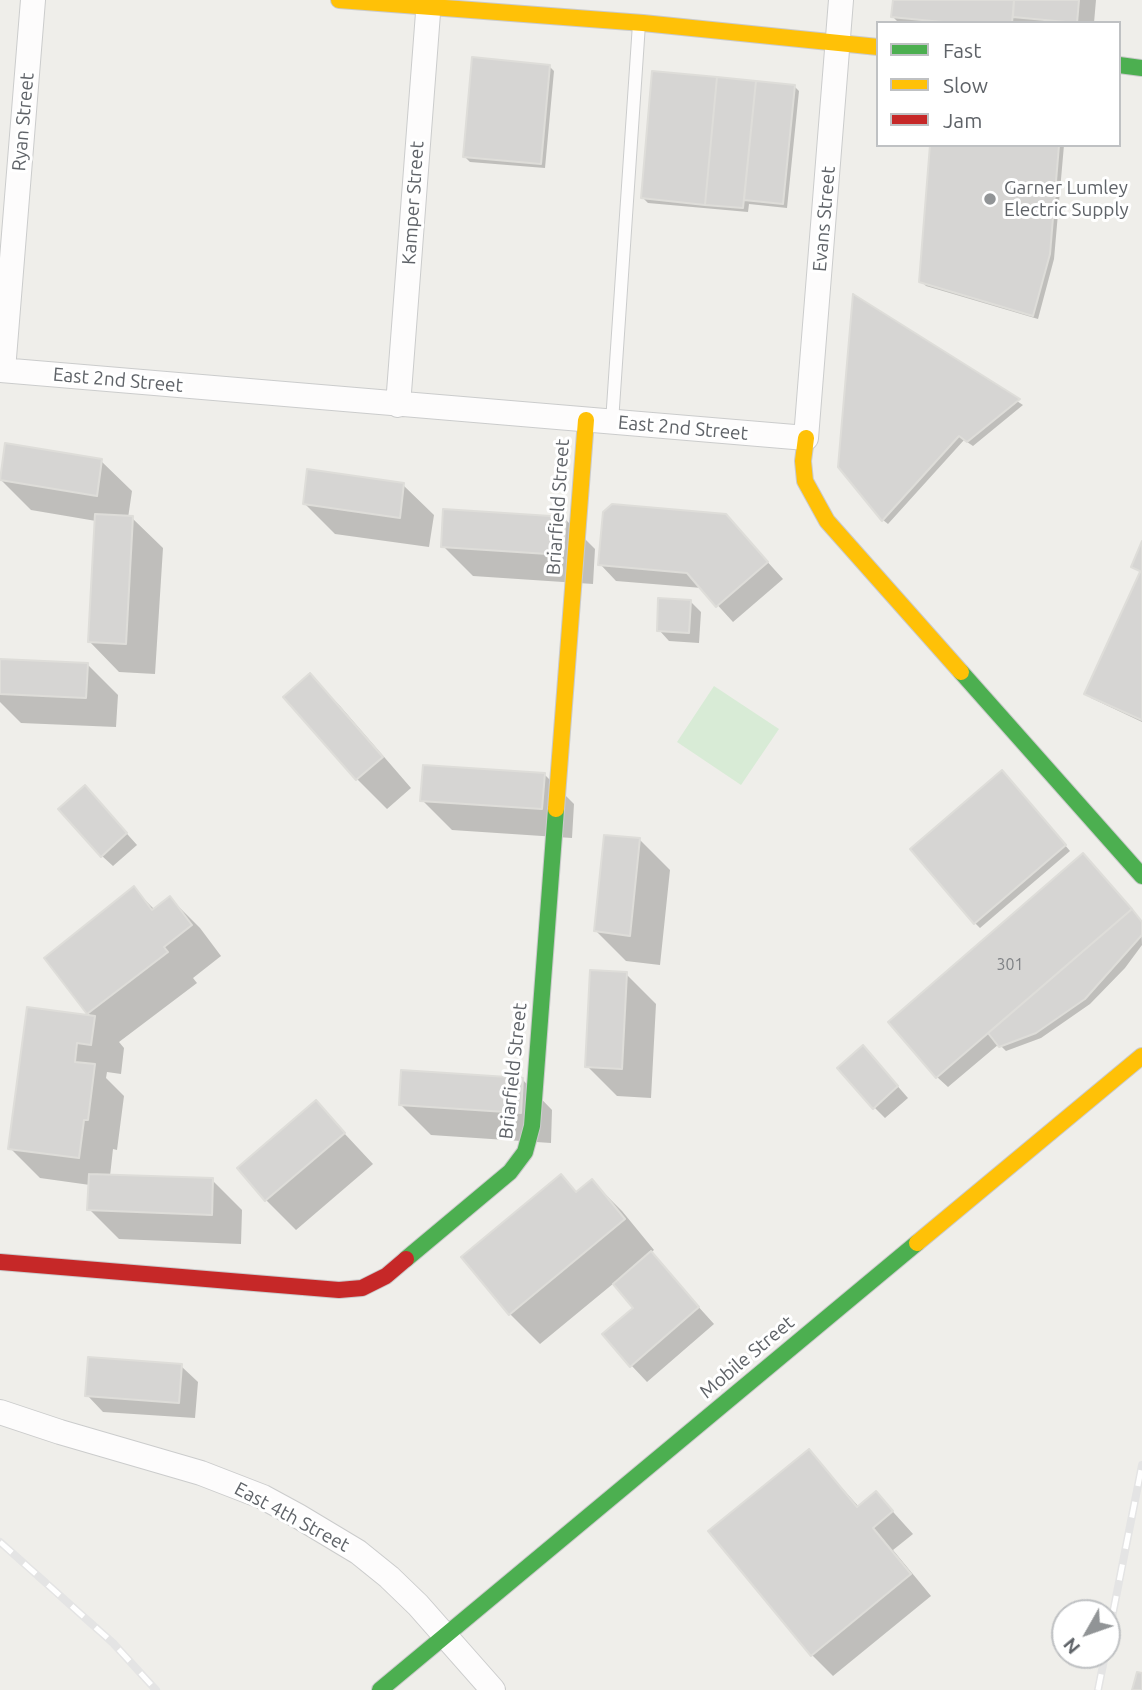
<!DOCTYPE html>
<html>
<head>
<meta charset="utf-8">
<style>
	body { margin:0 }
	#map { position:relative; width:1142px; height:1690px; overflow:hidden; background:#efeeea; font-family:Ubuntu,sans-serif }
	canvas { display:block }
	.legend { position:absolute; left:876px; top:21px; width:245px; height:126px; box-sizing:border-box; background:#fff; border:2px solid #bfc1c3; margin:0; padding:9px 12px; list-style:none; font-size:21px; color:#5f6368 }
	.legend li { display:flex; align-items:center; gap:14px; height:35px }
	.legend b { width:35px; border:2px solid #bfc1c3 }
	.north { position:absolute; left:1051px; top:1599px; width:70px; height:70px; box-sizing:border-box; background:#fff; border:2px solid #bfc1c3; border-radius:50%; rotate:230deg; font-size:19px; font-weight:700; line-height:28px; text-align:center; color:#5f6368 }
	.north::after { content:''; display:block; margin:auto; width:24px; height:32px; background:#919496; clip-path:polygon(50% 0,100% 100%,50% 72%,0 100%) }
</style>
</head>
<body>
<div id="map">
<canvas width="1142" height="1690"></canvas>
<ul class="legend">
<li><b style="height:9px;background:#4caf50"></b>Fast</li>
<li><b style="height:9px;background:#ffc107"></b>Slow</li>
<li><b style="height:9px;background:#c62828"></b>Jam</li>
</ul>
<div class="north">N</div>
</div>
<script>
const g = document.querySelector('canvas').getContext('2d');
g.lineJoin = 'round';
function fill(path, color) { g.fillStyle = color; g.fill(path, 'evenodd'); }
const toPath = rows => new Path2D(rows.map(r => 'M' + r).join(''));
function stroke(path, color, width, dash) { g.strokeStyle = color; g.lineWidth = width; g.lineCap = dash ? 'butt' : 'round'; g.setLineDash(dash || []); g.stroke(path); }
function drawText(font, color, halo, rows, align = 'center') {
  g.font = font + ' Ubuntu,sans-serif'; g.lineWidth = 6; g.setLineDash([]); g.textBaseline = 'middle'; g.strokeStyle = halo; g.fillStyle = color; for (const [text, x, y, turn = 0] of rows) {
    g.save(); g.translate(x, y); g.rotate((+turn || 0) * Math.PI / 180); g.textAlign = isNaN(turn) ? turn : align; if (halo) g.strokeText(text, 0, 0); g.fillText(text, 0, 0); g.restore();
  }
}
const green = toPath([
	[714,686,779,729,741,785,677,742]
]);
const shadow = toPath([
	[894,0,1096,0,1094,23,899,23,893,17],
	[549,66,554,71,545,168,470,162,465,157],
	[654,73,794,86,799,91,787,208,749,204,748,212,648,203,643,198],
	[931,145,1064,145,1054,259,1038,319,926,286,921,281],
	[855,297,1023,405,973,446,964,440,888,524,883,520],
	[101,461,132,491,128,518,132,518,163,548,155,674,119,672,89,641,96,521,31,510,1,480],
	[403,485,434,515,429,547,335,534,305,504],
	[726,516,783,579,733,622,702,588,616,581,600,564],
	[565,519,595,549,593,584,473,576,443,546],
	[1142,545,1142,722,1091,698,1086,693,1141,573,1133,566],
	[690,601,701,612,699,643,669,641,659,630],
	[0,661,87,664,118,695,116,727,21,723,0,702],
	[310,676,340,706,411,788,387,809,357,779,286,697],
	[544,774,574,804,572,838,452,830,422,800],
	[1007,777,1070,851,980,928,975,923],
	[95,798,137,845,113,866,102,856],
	[640,840,670,870,660,965,626,961,596,931],
	[1083,855,1141,921,1142,945,1125,968,1090,1004,1041,1038,1006,1051,999,1044,948,1087,937,1077],
	[134,889,155,910,170,898,200,928,221,956,193,978,197,983,119,1042,124,1048,121,1074,107,1072,106,1078,124,1096,117,1150,113,1149,110,1176,212,1180,242,1210,241,1244,119,1239,89,1209,90,1185,40,1178,10,1148,93,1018,88,1013],
	[626,974,656,1004,651,1098,617,1096,587,1066],
	[873,1058,908,1098,885,1118,874,1107],
	[522,1079,552,1110,551,1143,431,1135,401,1105],
	[316,1103,373,1164,296,1230,266,1200],
	[561,1177,577,1193,592,1181,622,1211,654,1250,650,1253,714,1324,647,1382,631,1365,635,1308,614,1283,540,1344,510,1314],
	[181,1366,198,1382,195,1418,103,1412,87,1395],
	[809,1451,859,1507,876,1493,913,1534,893,1550,931,1596,833,1676,812,1655]
]);
const building = toPath([
	[893,0,1014,0,1012,23,953,23,891,17,893,0],
	[1014,0,1079,0,1077,23,1013,17,1014,0],
	[472,57,550,65,541,164,463,157,472,57],
	[652,71,717,77,705,205,641,198,652,71],
	[717,77,756,81,743,208,705,205,717,77],
	[756,81,795,85,783,204,744,200,756,81],
	[930,145,1059,145,1050,254,1033,316,919,282,930,145],
	[853,294,1020,399,967,442,959,436,882,521,838,467,853,294],
	[5,443,102,459,97,496,0,480,5,443],
	[307,469,404,483,400,518,303,504,307,469],
	[612,504,726,514,768,562,716,607,687,573,598,565,603,512,612,504],
	[443,509,566,517,563,555,441,547,443,509],
	[95,514,133,516,126,644,88,642,95,514],
	[1142,541,1142,572,1131,567,1142,541],
	[1140,572,1142,572,1142,720,1084,694,1140,572],
	[658,598,691,600,689,633,657,631,658,598],
	[0,659,88,663,86,698,0,694,0,659],
	[310,673,383,757,356,780,283,697,310,673],
	[423,765,545,773,542,809,420,801,423,765],
	[1002,770,1066,845,974,924,910,849,1002,770],
	[85,785,127,833,101,857,58,809,85,785],
	[604,835,640,838,630,936,594,931,604,835],
	[1083,853,1132,909,936,1078,888,1022,1083,853],
	[134,886,152,910,170,896,192,925,164,947,168,952,87,1014,44,958,134,886],
	[1132,909,1142,922,1142,935,1085,999,1036,1033,999,1047,988,1033,1132,909],
	[590,970,627,972,622,1069,585,1067,590,970],
	[27,1007,95,1016,91,1045,77,1043,75,1062,95,1064,88,1120,84,1120,79,1158,8,1149,27,1007],
	[863,1045,898,1086,873,1109,837,1068,863,1045],
	[401,1070,523,1078,521,1113,399,1105,401,1070],
	[316,1100,345,1133,265,1201,237,1168,316,1100],
	[89,1174,213,1178,212,1215,87,1210,89,1174],
	[561,1174,576,1192,592,1179,625,1219,509,1315,461,1257,561,1174],
	[651,1251,699,1307,630,1367,602,1334,633,1308,613,1284,651,1251],
	[88,1357,182,1364,179,1403,85,1396,88,1357],
	[809,1449,857,1507,876,1491,893,1511,873,1528,911,1574,811,1656,708,1531,809,1449],
	[1137,1672,1142,1673,1142,1690,1132,1690,1137,1672]
]);
const lane = toPath([
	[612,422,639,24]
]);
const street = toPath([
	[0,370,806,438,841,0],
	[3,370,33,0],
	[398,405,429,0],
	[0,1412,60,1432,201,1473,263,1497,298,1516,358,1552,389,1577,418,1605,493,1690]
]);
const fast = toPath([
	[1119,65,1142,68],
	[961,672,1142,876],
	[406,1259,510,1172,525,1152,532,1126,556,809],
	[380,1690,917,1243]
]);
const slow = toPath([
	[339,0,643,23,878,47],
	[806,438,803,461,805,481,827,521,961,672],
	[556,809,586,420],
	[917,1243,1142,1056]
]);
const jam = toPath([
	[0,1262,339,1290,362,1288,386,1276,406,1259]
]);
const rail = toPath([
	[0,1542,113,1643,156,1690],
	[1107,1643,1142,1465],
	[1098,1690,1105,1655]
]);
const markers = [
	[990,199,7,"#919496"]
];
const numberNames = [
	["301",1010,965]
];
const streetNames = [
	["Ryan Street",23,122,-85],
	["Kamper Street",413,203,-86],
	["Evans Street",824,219,-85],
	["East 2nd Street",118,380,5],
	["East 2nd Street",683,428,5],
	["Briarfield Street",558,507,-86],
	["Briarfield Street",513,1071,-84],
	["Mobile Street",747,1357,-40],
	["East 4th Street",292,1517,28]
];
const poiNames = [
	["Garner Lumley",1004,188],
	["Electric Supply",1004,210]
];
fill(green, '#d8ebd6');
fill(shadow, '#0003');
fill(building, '#d6d5d3');
stroke(building, '#deddd9', 2);
stroke(lane, '#cbcccc', 14);
stroke(street, '#cbcccc', 26);
stroke(fast, '#cacacb', 18);
stroke(slow, '#cacacb', 18);
stroke(jam, '#cacacb', 18);
stroke(lane, '#fdfcfc', 12);
stroke(street, '#fdfcfc', 24);
stroke(fast, '#4caf50', 16);
stroke(slow, '#ffc107', 16);
stroke(jam, '#c62828', 16);
stroke(rail, '#e4e4e4', 8);
stroke(rail, '#fff', 5, [16]);
for (const [x, y, r, color] of markers) { const dot = new Path2D(); dot.arc(x, y, r, 0, 2 * Math.PI); g.fillStyle = color; g.fill(dot); stroke(dot, '#fff', 2.5); }
drawText('16px', '#7e8184', null, numberNames);
drawText('19px', '#5f6368', '#fff', streetNames);
drawText('19px', '#5f6368', '#fff', poiNames, 'left');
</script>
</body>
</html>
